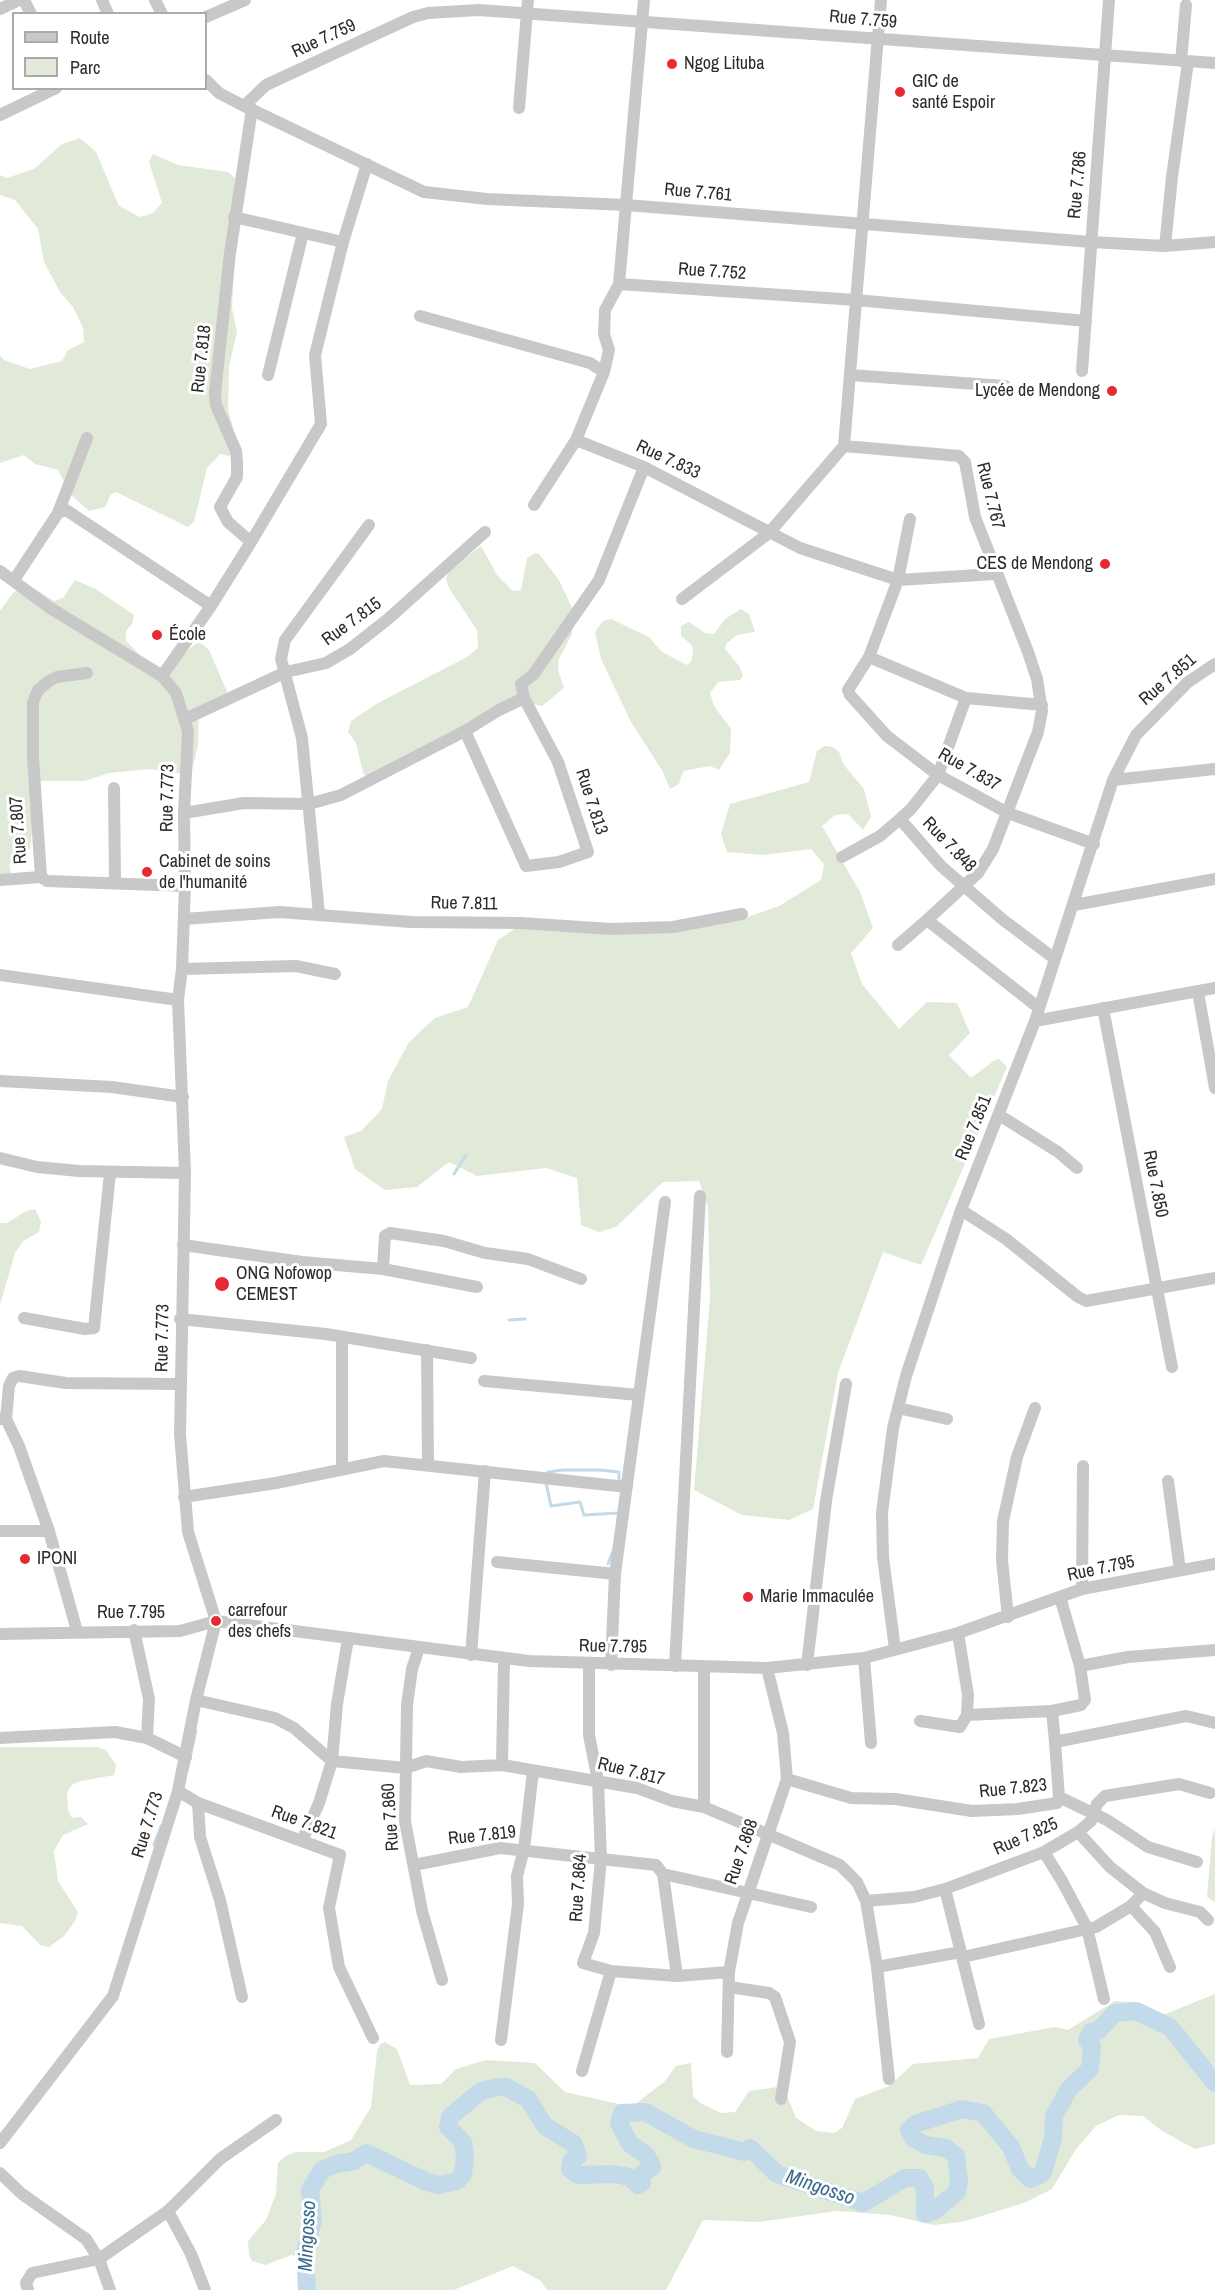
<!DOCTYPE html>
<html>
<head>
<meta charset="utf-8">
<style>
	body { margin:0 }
	#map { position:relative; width:1215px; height:2290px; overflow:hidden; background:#fff; font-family:"Archivo Narrow",sans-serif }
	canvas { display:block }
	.legend { position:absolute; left:12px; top:12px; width:195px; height:78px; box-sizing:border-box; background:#fff; border:2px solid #aaa; margin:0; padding:8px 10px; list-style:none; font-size:18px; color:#2b2b2b }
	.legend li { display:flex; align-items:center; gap:12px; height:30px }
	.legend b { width:30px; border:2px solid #aaa }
</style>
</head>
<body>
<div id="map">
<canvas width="1215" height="2290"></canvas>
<ul class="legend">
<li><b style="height:8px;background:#c8c8c8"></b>Route</li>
<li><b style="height:16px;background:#e1ead8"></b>Parc</li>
</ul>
</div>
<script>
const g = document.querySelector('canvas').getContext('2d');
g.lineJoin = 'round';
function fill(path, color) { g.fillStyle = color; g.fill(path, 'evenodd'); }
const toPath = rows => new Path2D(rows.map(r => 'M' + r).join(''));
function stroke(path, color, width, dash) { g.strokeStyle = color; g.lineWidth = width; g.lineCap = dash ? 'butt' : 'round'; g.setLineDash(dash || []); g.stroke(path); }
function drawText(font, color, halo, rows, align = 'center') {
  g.font = font + ' "Archivo Narrow",sans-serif'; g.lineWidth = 6; g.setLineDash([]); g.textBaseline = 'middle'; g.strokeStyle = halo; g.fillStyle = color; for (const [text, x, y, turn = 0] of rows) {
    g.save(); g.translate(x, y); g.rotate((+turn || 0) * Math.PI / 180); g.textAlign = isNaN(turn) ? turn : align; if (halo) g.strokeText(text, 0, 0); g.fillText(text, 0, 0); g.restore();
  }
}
const green = toPath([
	[80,138,96,152,119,206,140,217,153,213,162,203,149,162,153,154,178,165,228,172,235,178,232,218,236,235,232,308,237,332,229,367,228,409,236,439,232,453,229,456,220,454,207,468,194,522,188,527,116,492,111,494,105,507,89,511,71,495,58,470,35,464,24,455,0,463,0,355,4,360,30,369,62,361,68,350,84,342,83,328,73,307,60,292,44,262,38,229,15,200,0,195,0,175,7,178,34,169,62,144],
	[481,546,497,575,513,591,521,590,527,558,535,553,539,554,559,580,573,610,572,634,559,659,558,670,564,688,542,706,529,703,501,709,367,779,363,772,356,743,348,732,351,721,378,703,467,657,478,648,477,630,449,588,446,579,449,570],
	[75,580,96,589,134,615,132,624,126,631,126,641,139,654,163,669,197,643,202,644,209,650,228,694,199,708,198,745,192,771,183,774,150,769,109,773,84,781,32,781,34,816,30,849,9,864,11,873,8,877,0,877,0,611,12,594,26,583,54,601,63,598],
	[741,609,749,614,755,632,737,635,726,644,725,649,740,667,743,676,740,680,718,682,710,693,714,706,731,729,730,753,719,770,710,766,683,771,679,784,670,789,663,772,631,722,601,659,595,632,603,621,611,619,649,637,662,652,687,665,691,662,693,653,692,645,681,636,681,626,689,622,705,633,714,634,725,619],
	[824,746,833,747,839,752,844,765,864,789,871,817,863,830,848,814,835,815,822,826,860,892,873,928,851,953,862,984,899,1029,927,1002,957,1003,970,1033,949,1055,971,1078,995,1060,999,1059,1007,1067,921,1265,883,1252,838,1373,813,1509,789,1520,742,1515,694,1490,710,1298,708,1207,699,1181,663,1182,616,1227,599,1232,581,1225,577,1178,546,1168,477,1176,449,1162,417,1187,385,1190,355,1169,344,1137,361,1131,382,1109,388,1081,409,1042,435,1018,468,1007,498,940,522,924,699,928,736,921,779,906,821,880,824,864,811,849,763,855,727,852,721,834,730,804,809,782,817,751],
	[35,1209,41,1222,39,1232,23,1241,15,1253,0,1305,0,1223,7,1223,26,1211],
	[0,1747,97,1747,106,1750,116,1765,114,1775,81,1781,73,1784,67,1792,68,1810,72,1818,81,1817,88,1824,63,1835,54,1851,58,1881,78,1912,75,1921,64,1936,49,1947,40,1945,22,1926,0,1923],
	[1215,1829,1215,1902,1207,1897,1212,1837],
	[1215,1994,1215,2144,1195,2149,1162,2131,1143,2116,1119,2115,1096,2126,1076,2149,1052,2189,1024,2203,962,2222,933,2225,890,2215,837,2211,759,2222,703,2220,666,2290,547,2290,541,2281,513,2266,454,2290,303,2290,299,2257,291,2255,265,2265,252,2261,249,2255,248,2241,266,2220,276,2194,278,2163,287,2155,296,2152,324,2152,351,2140,371,2107,377,2052,380,2044,385,2042,397,2049,410,2085,441,2084,456,2069,486,2060,535,2063,565,2092,628,2106,633,2106,665,2081,676,2066,691,2063,693,2096,700,2103,721,2113,735,2112,749,2091,777,2087,785,2091,796,2118,816,2131,834,2133,842,2128,855,2099,889,2086,913,2064,978,2058,989,2039,1055,2027,1068,2030,1115,2001,1138,2003,1153,2015,1163,2015]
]);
const stream = toPath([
	[454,1174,466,1155],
	[509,1320,525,1319],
	[546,1476,548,1472,563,1470,600,1470,619,1472,619,1482],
	[546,1483,551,1506,580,1502,584,1515,619,1513],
	[608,1564,613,1551],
	[187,1771,196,1731],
	[154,1845,161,1826]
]);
const river = toPath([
	[307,2290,305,2252,313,2220,310,2190,322,2170,336,2164,354,2161,366,2153,427,2182,439,2185,457,2181,463,2174,465,2158,463,2142,448,2127,450,2117,481,2091,497,2087,506,2087,528,2099,545,2126,574,2144,578,2156,571,2162,570,2169,578,2175,615,2174,629,2177,638,2185,642,2183,640,2176,652,2167,651,2163,645,2154,630,2144,619,2123,622,2113,645,2112,694,2139,745,2152,750,2148,777,2174,863,2203,905,2178,919,2178,925,2187,925,2214,934,2211,957,2192,959,2180,956,2156,946,2148,926,2145,914,2139,909,2130,915,2124,962,2109,983,2113,1011,2147,1020,2169,1030,2179,1043,2173,1053,2138,1054,2116,1069,2089,1090,2069,1092,2046,1087,2040,1091,2032,1098,2031,1115,2013,1136,2011,1170,2027,1215,2083]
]);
const street = toPath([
	[24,0,31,14],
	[102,0,108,14],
	[155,0,162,14],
	[0,9,19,0],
	[206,17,245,0],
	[1181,61,1186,5],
	[206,80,219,93,244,106,424,192,487,199,626,205,1091,242,1165,246,1215,242],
	[244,106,266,85,413,17,428,13,479,10,1215,63],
	[519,108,528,0],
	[0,115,56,88],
	[234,217,343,242],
	[1165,246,1172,177,1188,62],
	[619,284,856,300,1086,321],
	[420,316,590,363,604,372,576,440,644,467,800,548,898,580,995,574],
	[1082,371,1109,0],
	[604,372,609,350,604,334,605,310,619,284,644,0],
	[268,375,303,233],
	[850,375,1005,386],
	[844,446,959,456,965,462,975,517,1028,652,1037,679,1042,711,1038,732,993,849,978,873,927,920,1039,1008],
	[844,446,881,0],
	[534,505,576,440],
	[58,513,87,438],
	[910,519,898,580,869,657,848,690,850,695,887,736,938,775,1008,813,1094,844],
	[251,542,321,424,315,355,343,242,367,164],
	[0,571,50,608,162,676,176,693,188,731,184,813,185,886,182,969,178,1000,185,1173,180,1434,188,1532,216,1621,196,1700,178,1791,113,1996,0,2143],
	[14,580,58,513,66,510,211,606],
	[682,599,769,533,844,446],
	[869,657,966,698,1042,705],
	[87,673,57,677,49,681,38,690,33,702,33,758,41,877,47,881,185,886],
	[162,676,211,606,251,542,228,522,220,507,237,477,237,461,236,451,216,405,215,393,230,253,252,109],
	[524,698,521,684,533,675,599,580,644,467],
	[966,698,938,775,911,809,900,819,941,866,1002,919,1055,959],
	[185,719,286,672,326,663,350,649,388,619,485,532],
	[1113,780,1215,769],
	[114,788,115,882],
	[184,813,244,803,309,804,341,795,465,731,526,866,559,862,588,852,558,762,524,698,499,710,465,731],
	[842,857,880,836,900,819],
	[0,880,41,877],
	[1074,905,1215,879],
	[319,914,302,738,281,659,285,640,369,525],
	[184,919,279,912,411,922,521,923,611,929,673,927,742,914],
	[898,945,927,920],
	[182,969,296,966,335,974],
	[0,975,178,1000],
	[1198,992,1215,1088],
	[1103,1008,1172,1367],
	[1035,1021,1215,988],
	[0,1081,112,1087,183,1097],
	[999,1115,1058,1152,1077,1168],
	[0,1158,37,1167,79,1171,185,1173],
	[961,1210,1006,1239,1078,1297,1086,1301,1215,1278],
	[183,1245,302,1262,383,1269,477,1287],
	[383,1269,385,1236,390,1233,444,1241,485,1253,528,1259,581,1279],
	[24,1318,85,1329,94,1328,110,1173],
	[180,1319,326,1334,471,1358],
	[342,1337,342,1468],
	[427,1350,428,1465],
	[484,1381,639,1395],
	[898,1408,947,1419],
	[0,1419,6,1419,19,1446,49,1531,77,1631],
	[6,1419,9,1386,13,1378,19,1376,66,1383,180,1384],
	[1168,1481,1180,1570],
	[184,1497,276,1483,384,1461,627,1487],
	[0,1531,49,1531],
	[497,1562,615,1574],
	[1082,1589,1083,1466],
	[1060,1597,1080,1666,1128,1657,1215,1650],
	[1008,1617,1002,1560,1003,1521,1017,1457,1035,1408],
	[958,1633,968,1695,967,1715,1052,1711,1055,1742],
	[0,1634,180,1631,216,1621,529,1661,767,1668,864,1658,958,1633,1082,1589,1215,1564],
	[419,1648,412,1669,407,1705,405,1821,422,1911,442,1980],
	[895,1649,883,1557,882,1513,893,1428,906,1376,961,1210,1035,1021,1113,780,1136,735,1188,682,1215,664],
	[471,1655,485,1471],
	[864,1658,871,1743],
	[589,1665,589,1735,598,1781,601,1859,594,1933,583,1963,611,1971,677,1976,729,1972],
	[611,1665,615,1574,665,1202],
	[807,1665,826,1501,846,1384],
	[675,1666,700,1196],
	[704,1667,704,1807],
	[196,1700,275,1718,294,1728,332,1761,406,1768,426,1761,461,1767,502,1765,637,1788,672,1801,704,1807,840,1865,857,1882,866,1901,877,1967,889,2079],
	[1052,1711,1081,1705,1085,1700,1080,1666],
	[920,1721,960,1727,967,1715],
	[0,1738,115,1732,147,1738,149,1699,134,1630],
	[147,1738,186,1757],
	[502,1765,504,1659],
	[787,1779,851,1798,895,1799,972,1811,1018,1809,1057,1803,1059,1797,1055,1742,1186,1716,1215,1723],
	[178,1791,198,1803,340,1855,329,1908,339,1967,373,2038],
	[1059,1797,1107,1820,1148,1847,1197,1862],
	[198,1803,200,1837,220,1900,242,1997],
	[1078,1832,1091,1821,1097,1804,1105,1796,1179,1784,1210,1793],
	[302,1841,319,1803,332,1761,337,1704,348,1639],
	[1044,1852,1062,1881,1087,1928,1104,1999],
	[414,1865,500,1848,656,1865,663,1874,677,1976],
	[663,1874,811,1907],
	[945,1889,979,2024],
	[866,1901,914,1897,945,1889,1044,1852,1078,1832,1110,1867,1143,1893,1165,1903,1200,1912,1208,1920],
	[1131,1906,1155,1932,1170,1967],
	[963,1957,1096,1927,1131,1906,1143,1893],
	[877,1967,961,1952],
	[729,1987,769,1993,775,1997,790,2042,781,2099],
	[501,2040,518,1904,517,1876,524,1849,533,1771],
	[727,2052,729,1972,738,1923,787,1779,783,1733,767,1668],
	[582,2071,611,1971],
	[0,2173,22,2194,86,2239,99,2259,110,2290],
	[168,2211,220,2159,276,2120],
	[28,2290,26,2283,32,2273,99,2259,168,2211,191,2254,205,2290]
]);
const markers = [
	[672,64,6,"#e62a34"],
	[900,92,6,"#e62a34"],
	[1112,391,6,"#e62a34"],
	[1105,564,6,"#e62a34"],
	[157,635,6,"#e62a34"],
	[147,872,6,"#e62a34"],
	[222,1284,8,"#e62a34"],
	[25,1559,6,"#e62a34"],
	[748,1597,6,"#e62a34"],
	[216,1621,6,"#e62a34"]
];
const streetNames = [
	["Rue 7.759",863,20,5],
	["Rue 7.759",324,39,-25],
	["Rue 7.786",1078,185,-85],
	["Rue 7.761",698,193,5],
	["Rue 7.752",712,272,4],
	["Rue 7.818",202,359,-84],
	["Rue 7.833",668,460,25],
	["Rue 7.767",990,496,76],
	["Rue 7.815",352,622,-36],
	["Rue 7.851",1168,680,-41],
	["Rue 7.837",969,770,30],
	["Rue 7.773",168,798,-89],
	["Rue 7.813",591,802,72],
	["Rue 7.807",19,830,-94],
	["Rue 7.848",949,845,46],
	["Rue 7.811",464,904,1],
	["Rue 7.851",974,1128,-68],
	["Rue 7.850",1155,1184,79],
	["Rue 7.773",163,1338,-89],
	["Rue 7.795",1101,1569,-12],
	["Rue 7.795",131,1613],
	["Rue 7.795",613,1647,1],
	["Rue 7.817",631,1772,14],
	["Rue 7.823",1013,1789,-6],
	["Rue 7.860",391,1817,-94],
	["Rue 7.821",304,1823,20],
	["Rue 7.773",148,1825,-73],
	["Rue 7.819",482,1836,-6],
	["Rue 7.825",1026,1837,-24],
	["Rue 7.868",742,1852,-71],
	["Rue 7.864",579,1888,-86]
];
const poiNames = [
	["Ngog Lituba",684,64],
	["GIC de",912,82],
	["santé Espoir",912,103],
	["Lycée de Mendong",1100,391,"right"],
	["CES de Mendong",1093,564,"right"],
	["École",169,635],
	["Cabinet de soins",159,862],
	["de l'humanité",159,883],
	["ONG Nofowop",236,1274],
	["CEMEST",236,1295],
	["IPONI",37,1559],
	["Marie Immaculée",760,1597],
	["carrefour",228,1611],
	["des chefs",228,1632]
];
const waterNames = [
	["Mingosso",820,2188,19],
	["Mingosso",308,2236,-87]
];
fill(green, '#e1ead8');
stroke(stream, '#c3daea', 3);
stroke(river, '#c3daea', 18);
stroke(street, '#c8c8c8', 12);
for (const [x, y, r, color] of markers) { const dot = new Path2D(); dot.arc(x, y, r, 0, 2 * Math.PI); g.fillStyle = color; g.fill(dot); stroke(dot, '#fff', 2); }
drawText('18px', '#2b2b2b', '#fff', streetNames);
drawText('18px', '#2b2b2b', '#fff', poiNames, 'left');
drawText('italic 20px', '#3a6b8d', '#fff', waterNames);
</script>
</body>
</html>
